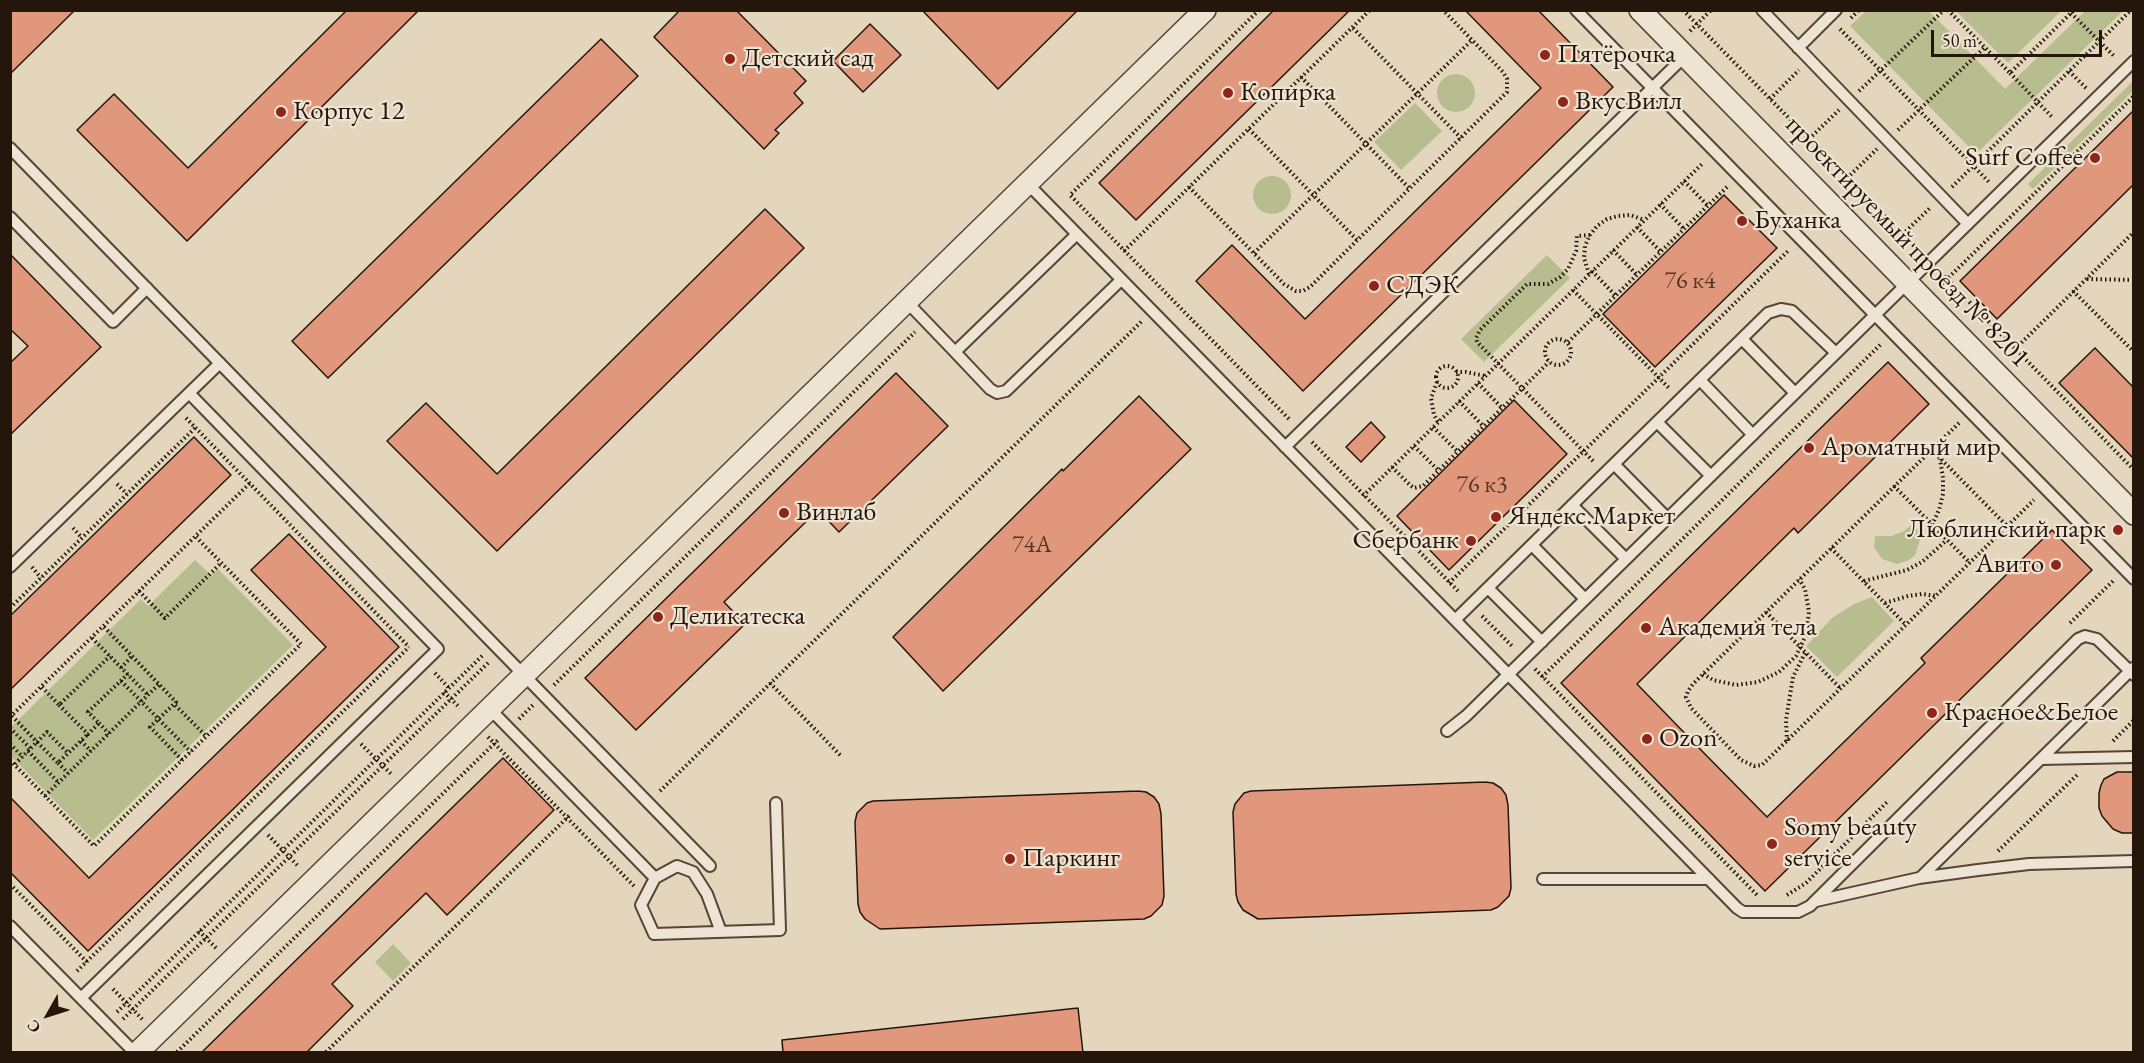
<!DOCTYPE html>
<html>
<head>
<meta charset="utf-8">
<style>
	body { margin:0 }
	#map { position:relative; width:2144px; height:1063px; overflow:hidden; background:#e3d6bc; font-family:"EB Garamond",serif }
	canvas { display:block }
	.frame { position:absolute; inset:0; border:12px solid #25160b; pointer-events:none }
	.north { position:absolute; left:18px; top:985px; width:60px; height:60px; -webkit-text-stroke:4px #ede4d3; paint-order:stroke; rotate:231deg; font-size:16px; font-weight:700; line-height:24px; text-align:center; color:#25160b }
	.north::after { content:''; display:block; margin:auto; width:21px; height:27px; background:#25160b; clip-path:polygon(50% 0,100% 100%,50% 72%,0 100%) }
	.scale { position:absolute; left:1931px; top:30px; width:171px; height:27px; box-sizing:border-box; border:3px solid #25160b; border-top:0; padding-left:8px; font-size:18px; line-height:21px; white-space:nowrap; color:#25160b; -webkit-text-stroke:4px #ede4d3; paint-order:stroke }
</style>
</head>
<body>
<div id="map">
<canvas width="2144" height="1063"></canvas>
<div class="frame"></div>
<div class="north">С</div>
<div class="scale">50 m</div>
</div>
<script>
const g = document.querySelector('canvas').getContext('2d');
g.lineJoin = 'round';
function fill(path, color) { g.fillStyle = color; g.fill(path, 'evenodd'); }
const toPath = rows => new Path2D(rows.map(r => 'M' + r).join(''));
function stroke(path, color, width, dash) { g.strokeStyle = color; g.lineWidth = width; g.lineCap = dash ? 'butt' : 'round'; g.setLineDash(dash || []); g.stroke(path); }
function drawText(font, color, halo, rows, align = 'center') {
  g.font = font + ' "EB Garamond",serif'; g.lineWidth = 4.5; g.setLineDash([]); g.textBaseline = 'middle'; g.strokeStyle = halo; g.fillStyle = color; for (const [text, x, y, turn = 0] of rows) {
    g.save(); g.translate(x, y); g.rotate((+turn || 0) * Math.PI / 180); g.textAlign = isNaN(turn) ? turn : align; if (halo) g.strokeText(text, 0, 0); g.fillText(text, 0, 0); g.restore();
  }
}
const green = toPath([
	[1866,11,1929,11,2005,89,2085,11,2123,11,1976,154,1850,26],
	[1956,11,2061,11,2008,63],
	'1437 93a19 19 0 1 1 38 0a19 19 0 1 1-38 0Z',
	[2133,81,2133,91,2033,189,2028,184],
	[1415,103,1442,131,1401,170,1374,142],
	'1253 195a19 19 0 1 1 38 0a19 19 0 1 1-38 0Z',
	[1547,255,1570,278,1484,362,1461,339],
	[1913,524,1918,530,1920,540,1915,555,1909,560,1897,564,1882,559,1874,547,1875,536,1892,536,1904,531],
	[195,560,211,575,218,569,293,645,93,840,11,756,11,727,141,599,148,606],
	[1872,597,1894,621,1837,677,1806,646,1832,618,1854,604],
	[393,944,411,963,393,981,375,962]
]);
const building = toPath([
	[10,10,75,10,10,74,10,10],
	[347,10,419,10,187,241,77,130,114,94,188,168,347,10],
	[680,10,736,10,806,81,794,93,803,103,775,130,779,133,764,149,654,37,680,10],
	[922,10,1078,10,998,89,922,10],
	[1274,10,1350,10,1136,220,1099,183,1274,10],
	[1465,10,1538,10,1613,87,1303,391,1196,281,1232,245,1305,319,1541,88,1465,10],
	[870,24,901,55,863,92,833,61,870,24],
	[601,39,638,76,328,378,292,341,601,39],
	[2133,111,2133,185,1997,319,1960,281,2133,111],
	[1724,195,1777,248,1655,367,1603,314,1724,195],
	[765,209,804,248,497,551,387,441,426,403,497,474,765,209],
	[10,254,101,347,10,435,10,363,28,346,10,329,10,254],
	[2095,348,2133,387,2133,458,2059,383,2095,348],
	[1888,362,1929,404,1798,533,1794,528,1637,684,1701,750,1767,817,1925,663,1921,658,2052,530,2092,570,1765,891,1561,683,1888,362],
	[896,373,948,426,839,532,818,510,724,602,745,624,636,730,585,678,896,373],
	[1139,396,1191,449,943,691,893,637,1062,469,1063,471,1139,396],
	[1514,400,1567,454,1449,570,1397,516,1514,400],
	[1371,422,1385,437,1361,462,1346,447,1371,422],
	[194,437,231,475,10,690,10,616,194,437],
	[289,534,399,647,88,951,10,872,10,797,89,878,326,647,251,570,289,534],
	[503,758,554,810,447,915,426,893,332,984,353,1006,306,1053,201,1053,503,758],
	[2117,772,2133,772,2133,833,2122,833,2113,829,2102,816,2099,808,2099,793,2101,785,2104,779,2117,772],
	[1485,782,1493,783,1501,788,1506,795,1508,805,1511,888,1509,896,1498,907,1491,910,1258,919,1243,910,1238,902,1236,894,1233,812,1235,804,1244,793,1251,791,1485,782],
	[1138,791,1146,792,1154,797,1159,804,1161,814,1164,896,1162,905,1151,916,1144,919,880,929,865,919,860,912,858,904,855,822,857,813,867,803,873,801,1138,791],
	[1078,1008,1083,1053,783,1053,782,1040,1078,1008]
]);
const path = toPath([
	[1259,10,1070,195,1290,420],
	[1683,10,1919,251],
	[1948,10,2010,73,2074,10],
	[2071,13,2115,57],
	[1851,18,1859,10],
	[1353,28,1461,138],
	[1840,29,1989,182],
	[1690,31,1711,10],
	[2069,71,2086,88],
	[2010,73,2053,118],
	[1301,77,1410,189],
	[1859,91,1944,10],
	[1770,99,1799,70],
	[1249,129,1357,240],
	[1898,130,1984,48],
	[1809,139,1839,110],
	[1847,178,1877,149],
	[1684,181,1708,206],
	[1189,187,1284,284,1296,291,1303,291,1310,287,1507,92,1507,79,1503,72,1443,10],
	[1952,187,2131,10],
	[1660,204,1684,229],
	[1637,227,1661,252],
	[1590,235,1577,236,1576,251,1568,269,1560,277,1548,284,1527,284,1480,330,1476,338,1477,342,1594,462],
	[1896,241,1931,207],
	[1613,250,1637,275],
	[1124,251,1370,10],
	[1254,253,1472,40],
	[1592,271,1616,296],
	[1941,273,2134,470],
	[1589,274,1584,258,1585,246,1590,235,1597,226,1607,219,1618,216,1630,215,1644,220],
	[2087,279,2134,280],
	[1939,287,2134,96],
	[1573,290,1669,388],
	[2073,291,2134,352],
	'1545 352a13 13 0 1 1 26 0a13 13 0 1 1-26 0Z',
	[1568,342,1729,185],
	[2015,349,2134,232],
	'1436 377a11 11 0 1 1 22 0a11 11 0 1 1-22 0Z',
	[1456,372,1466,372,1485,376],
	[1437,382,1431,398,1434,415,1438,422],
	[1478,383,1502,408],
	[1459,401,1483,426],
	[186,418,409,647],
	[1959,423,1693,684,1688,691,1686,697,1691,708,1741,760,1754,766,1762,765,2034,500],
	[1433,427,1457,451],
	[1312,442,1460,593],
	[1414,446,1438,470],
	[1932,450,2007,526],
	[1392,467,1410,485,1414,488,1423,486,1549,362],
	[117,484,127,494],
	[1894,486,1970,563],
	[1363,496,1703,163],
	[1932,525,1939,510,1943,494,1943,478,1940,459],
	[73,528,82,538],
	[1831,548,1906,625],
	[32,567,41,578],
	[1864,581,1907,570,1922,562,1947,540],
	[1449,583,1789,250],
	[139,591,165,618,221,563],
	[1885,603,1908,596,1922,594,1936,596],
	[10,608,197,426],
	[1766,612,1841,689],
	[1482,616,1513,647],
	[2070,623,2114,580],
	[104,627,176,702,174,704],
	[92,638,148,695],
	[121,668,132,656],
	[1535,669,1757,895],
	[435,673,449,688],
	[1703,674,1713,680,1736,685,1758,682,1779,672,1796,656,1806,635,1809,612,1805,589,1799,579],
	[1542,677,1882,343],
	[121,681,191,752],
	[770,683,841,756],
	[554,685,915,332],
	[42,687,59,705,110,656],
	[444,692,460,708],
	[59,705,88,734,99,723,88,712,128,674],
	[12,716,37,742,47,732,68,753],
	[10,717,250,483],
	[519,719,533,705],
	[99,723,109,734],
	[10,728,31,749],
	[488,737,634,886],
	[81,741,91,751],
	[1787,741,1786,720,1793,677,1805,653],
	[2113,741,2134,720],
	[10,744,23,757],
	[361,744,392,775],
	[28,751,59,783],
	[10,760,94,846,301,644,196,537],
	[182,760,150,727,174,704,206,736],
	[58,763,68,773],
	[15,764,37,742,58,763,88,734],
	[660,791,1142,321],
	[45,796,159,684],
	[268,835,298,866],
	[1998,851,2077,775],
	[10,884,87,962],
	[1787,895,1806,883,1887,802],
	[199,931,216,948],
	[77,971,409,647],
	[113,989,143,1020],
	[117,1012,483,655],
	[123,1019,489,662],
	[177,1052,499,739],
	[326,1052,571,814]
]);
const lane = toPath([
	[1576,10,2134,579],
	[1762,10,1968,224],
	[1798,48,1836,10],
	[10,148,710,866],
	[1028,184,1737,908,1743,912,1798,912,1810,906,2078,639,2085,636,2097,639,2134,675],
	[10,217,113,322,147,288],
	[1076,235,955,352,990,389,997,393,1006,391,1121,280],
	[907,302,955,352],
	[1742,339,1795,393],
	[1700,380,1753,435],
	[1657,422,1711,476],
	[1285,447,1685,56],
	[1614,464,1668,519],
	[1572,505,1626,559],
	[1532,545,1585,599],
	[10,567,220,363],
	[1488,588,1542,642],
	[1455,620,1768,313,1781,309,1792,311,1836,353],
	[490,709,655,878],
	[1447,731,1466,716,2134,61],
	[2041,759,2134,757],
	[1920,878,2133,668],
	[1543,879,1709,879],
	[1816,901,1919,878,1978,870,2029,864,2134,861],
	[10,926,134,1052],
	[721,932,707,894,693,872,677,866,655,878,641,905,654,934,780,930,776,803],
	[81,998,438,649,189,393]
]);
const street = toPath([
	[1640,10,2134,514],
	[138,1052,1205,10]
]);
const markers = [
	[1545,55,6,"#8f2418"],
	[730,59,6,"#8f2418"],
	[1228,93,6,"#8f2418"],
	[1563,102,6,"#8f2418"],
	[281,112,6,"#8f2418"],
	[2095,158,6,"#8f2418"],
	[1742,221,6,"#8f2418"],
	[1374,286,6,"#8f2418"],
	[1809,448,6,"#8f2418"],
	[784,513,6,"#8f2418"],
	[1496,517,6,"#8f2418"],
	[2118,530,6,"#8f2418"],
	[1471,541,6,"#8f2418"],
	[2056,565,6,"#8f2418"],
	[658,617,6,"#8f2418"],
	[1646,628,6,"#8f2418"],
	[1932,713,6,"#8f2418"],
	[1647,739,6,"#8f2418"],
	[1772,844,6,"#8f2418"],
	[1010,859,6,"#8f2418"]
];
const numberNames = [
	["76 к4",1690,281],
	["76 к3",1482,485],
	["74А",1032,545]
];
const poiNames = [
	["Пятёрочка",1557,55],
	["Детский сад",742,59],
	["Копирка",1240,93],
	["ВкусВилл",1575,102],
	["Корпус 12",293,112],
	["Surf Coffee",2083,158,"right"],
	["Буханка",1754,221],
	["СДЭК",1386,286],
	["Ароматный мир",1821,448],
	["Винлаб",796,513],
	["Яндекс.Маркет",1508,517],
	["Люблинский парк",2106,530,"right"],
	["Сбербанк",1459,541,"right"],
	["Авито",2044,565,"right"],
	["Деликатеска",670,617],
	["Академия тела",1658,628],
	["Красное&Белое",1944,713],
	["Ozon",1659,739],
	["Somy beauty",1784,828],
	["service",1784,859],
	["Паркинг",1022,859]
];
const streetNames = [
	["проектируемый проезд № 8201",1907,242,46]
];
fill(green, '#b7bd8e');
fill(building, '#e1977b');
stroke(building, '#25160b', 1.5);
stroke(lane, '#544637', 14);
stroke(street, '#544637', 24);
stroke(path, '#25160b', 4, [1.5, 3]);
stroke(lane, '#ede4d3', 10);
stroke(street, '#ede4d3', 21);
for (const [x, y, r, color] of markers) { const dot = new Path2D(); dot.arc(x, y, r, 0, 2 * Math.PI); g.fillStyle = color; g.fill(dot); stroke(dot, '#ede4d3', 2); }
drawText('24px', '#543627', null, numberNames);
drawText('27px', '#25160b', '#ede4d3', poiNames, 'left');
drawText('27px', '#25160b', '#ede4d3', streetNames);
</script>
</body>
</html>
